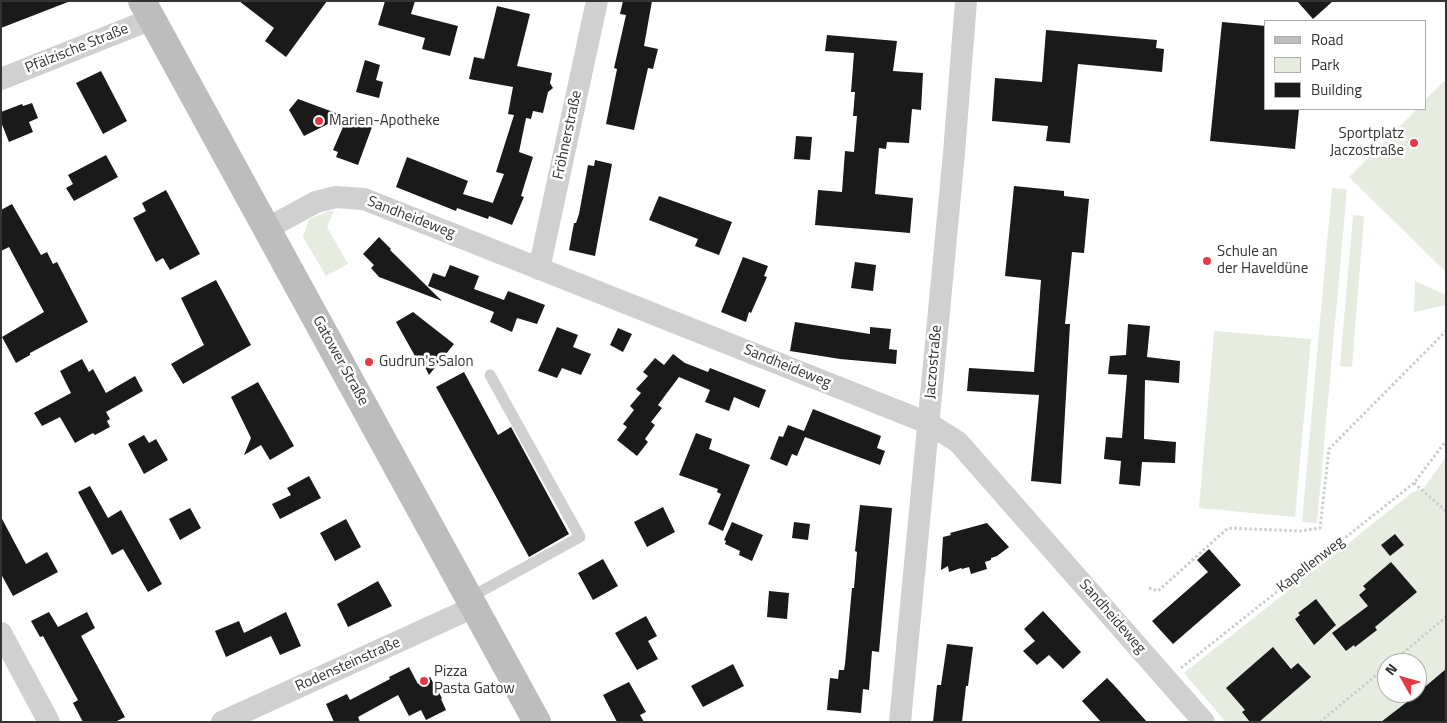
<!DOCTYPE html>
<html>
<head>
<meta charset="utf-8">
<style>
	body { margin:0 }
	#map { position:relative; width:1447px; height:723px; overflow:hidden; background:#fff; font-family:"Titillium Web",sans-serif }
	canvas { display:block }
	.frame { position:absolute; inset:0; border:2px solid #333; pointer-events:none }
	.legend { position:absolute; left:1264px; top:20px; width:162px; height:90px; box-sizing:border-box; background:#fff; border:1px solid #adadad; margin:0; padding:6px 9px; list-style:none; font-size:15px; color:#333 }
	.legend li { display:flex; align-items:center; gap:10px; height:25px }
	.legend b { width:25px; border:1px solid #adadad }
	.north { position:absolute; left:1377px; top:653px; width:50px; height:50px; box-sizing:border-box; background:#fff; border:1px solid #adadad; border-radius:50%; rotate:308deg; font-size:14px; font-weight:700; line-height:20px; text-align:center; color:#333 }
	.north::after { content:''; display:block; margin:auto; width:18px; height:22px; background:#e63946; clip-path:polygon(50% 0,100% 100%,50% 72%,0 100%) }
</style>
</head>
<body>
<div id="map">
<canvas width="1447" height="723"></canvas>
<div class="frame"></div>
<ul class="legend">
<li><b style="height:6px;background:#bdbdbd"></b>Road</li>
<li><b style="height:14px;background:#e6ecdf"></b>Park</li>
<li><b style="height:14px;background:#1a1a1a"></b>Building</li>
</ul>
<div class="north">N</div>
</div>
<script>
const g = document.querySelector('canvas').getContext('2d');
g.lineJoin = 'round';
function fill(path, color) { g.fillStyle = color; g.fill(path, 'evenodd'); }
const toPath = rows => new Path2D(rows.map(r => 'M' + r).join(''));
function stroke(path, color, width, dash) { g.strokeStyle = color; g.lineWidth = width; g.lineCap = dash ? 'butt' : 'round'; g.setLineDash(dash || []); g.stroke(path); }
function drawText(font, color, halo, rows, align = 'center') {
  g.font = font + ' "Titillium Web",sans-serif'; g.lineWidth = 5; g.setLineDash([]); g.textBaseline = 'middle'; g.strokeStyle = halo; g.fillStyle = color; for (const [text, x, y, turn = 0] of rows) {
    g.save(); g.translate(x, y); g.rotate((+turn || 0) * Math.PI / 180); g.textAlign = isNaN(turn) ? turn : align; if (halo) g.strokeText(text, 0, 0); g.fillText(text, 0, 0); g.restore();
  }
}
const green = toPath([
	[1446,79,1446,272,1349,177,1417,109,1426,109,1426,99],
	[1332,188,1347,189,1317,523,1302,522],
	[329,211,334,211,327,227,348,264,326,276,303,237,309,219],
	[1353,215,1364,216,1352,367,1340,366],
	[1415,281,1446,295,1446,305,1414,312],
	[1214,331,1311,339,1295,517,1199,508],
	[1446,457,1446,722,1226,722,1184,673,1413,492,1424,488],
	[1387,663,1417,663,1417,693,1387,693]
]);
const building = toPath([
	[1,1,67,1,68,2,1,28],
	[239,1,327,1,286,57,265,41,274,28],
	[385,1,415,1,411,14,458,26,450,56,422,49,425,38,378,25],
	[623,1,652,1,644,46,658,49,653,69,648,68,634,130,606,124,617,69,614,68,626,15,620,14],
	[1297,1,1333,1,1313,19],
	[497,6,530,14,517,66,552,73,550,83,553,88,548,92,543,113,533,111,531,119,526,118,519,152,533,157,521,196,524,197,512,225,489,216,488,219,457,208,456,211,396,187,407,157,468,181,463,194,493,203,492,205,504,174,496,172,514,115,508,114,513,87,469,79,474,57,484,59],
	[1222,22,1266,26,1266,109,1299,109,1295,149,1210,141],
	[1046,30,1157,40,1156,48,1164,49,1162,72,1078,64,1070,143,1046,141,1048,126,992,121,995,78,1042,82],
	[827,35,897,41,893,71,923,73,921,110,912,109,909,143,887,142,886,149,879,148,875,194,913,198,910,233,815,225,818,190,842,192,845,151,854,152,857,116,853,116,855,92,851,92,854,53,825,51],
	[365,60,380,65,376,80,383,82,379,98,356,92],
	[101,71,127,121,103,134,76,83],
	[298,99,344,116,304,136,289,110],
	[32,103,38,118,29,122,33,132,9,142,1,122,1,112,22,104,23,106],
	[349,118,372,127,358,165,336,157,338,152,333,150,346,120,348,121],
	[796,136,812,137,810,160,794,159],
	[106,155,118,177,74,201,66,188,73,184,68,175],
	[595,160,612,164,595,256,569,250,574,223,576,223,579,214,588,165,594,166],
	[1014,186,1064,191,1064,196,1089,199,1084,253,1072,252,1065,324,1070,324,1061,484,1031,481,1039,395,967,391,969,368,1034,372,1041,280,1005,276],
	[166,190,200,254,170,270,163,258,156,262,133,218,146,211,142,203],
	[659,196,732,222,719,255,695,246,698,239,649,220],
	[12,204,41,255,47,252,53,264,57,262,88,322,30,353,30,355,16,363,2,337,44,312,9,247,1,251,1,210],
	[379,237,391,249,390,250,442,301,379,277,371,268,374,265,363,254],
	[743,257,768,266,764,276,767,277,751,313,749,312,746,322,721,312],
	[855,262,876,265,873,291,851,288],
	[450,265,479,276,474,289,504,300,508,291,545,305,537,324,517,318,512,332,490,322,494,312,428,286,433,273,445,277],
	[216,280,251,345,183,384,171,364,204,345,181,298],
	[413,312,454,344,429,375,423,363,420,365,396,322],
	[795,322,870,334,870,327,891,329,889,349,897,350,896,364,840,359,790,351],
	[1128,324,1150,326,1147,357,1180,361,1179,383,1145,380,1144,439,1176,442,1175,463,1142,462,1140,486,1119,484,1121,461,1104,459,1106,437,1122,438,1127,375,1108,374,1110,356,1126,355],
	[557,327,578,335,573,347,591,354,581,375,562,368,557,378,538,371],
	[618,328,632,334,623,352,610,345],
	[673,354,685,363,708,372,710,368,766,390,759,408,734,397,729,411,705,402,710,390,679,377,658,405,662,408,651,422,655,425,645,439,648,442,637,456,617,440,627,427,623,424,634,410,630,406,641,393,636,389,648,376,643,372,655,358,664,365],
	[82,359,89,372,93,369,106,393,135,376,143,391,106,412,110,419,107,421,110,427,95,435,93,433,75,443,60,417,42,426,34,413,71,393,60,371],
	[464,372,498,435,511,427,569,534,529,557,436,387],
	[258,382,294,446,270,460,261,445,244,455,251,438,231,397],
	[813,409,881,436,877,448,885,451,880,465,805,437,797,456,792,454,787,466,770,459,779,436,783,437,788,425,804,431],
	[696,433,712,439,709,449,750,465,723,531,708,524,721,494,717,492,718,489,679,475],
	[144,435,149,443,156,439,168,460,144,474,128,444],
	[309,476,321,498,280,519,272,504,291,495,287,488],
	[90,486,108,518,121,510,162,584,148,592,123,549,112,555,78,492],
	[860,505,892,508,879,652,872,651,869,690,863,689,861,713,827,710,830,678,838,679,839,670,844,670,845,664,852,588,854,588,857,552,855,551],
	[663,507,675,532,647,547,634,522],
	[190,508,201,528,180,540,169,519],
	[1,517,26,564,47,552,58,572,13,596,1,574],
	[346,519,361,547,335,561,320,533],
	[732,522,763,535,752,561,739,555,740,551,725,544,726,541,724,540],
	[794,522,810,524,808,540,792,538],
	[987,523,1009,547,997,556,991,558,991,560,985,562,987,569,971,574,969,567,962,569,961,568,949,572,948,566,941,570,943,537,951,535,950,533],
	[1395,534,1404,545,1390,556,1381,545],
	[1209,549,1241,585,1173,644,1152,621,1208,572,1197,560],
	[603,559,618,586,593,600,578,573],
	[1391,562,1417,592,1375,627,1377,630,1355,647,1354,645,1346,651,1332,633,1368,606,1359,595,1366,589,1363,586],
	[378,581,392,606,348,627,337,604],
	[769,591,789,593,787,619,767,617],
	[1316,599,1336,625,1314,645,1295,619,1300,615,1298,613],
	[1043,611,1081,652,1063,669,1049,655,1037,665,1023,651,1035,641,1024,629],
	[49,612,58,627,87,612,95,628,81,636,125,717,115,722,83,722,73,703,78,700,43,636,40,637,31,621],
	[286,612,301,646,280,655,271,636,226,657,215,631,239,621,244,633],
	[646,616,657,636,648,641,658,659,637,670,615,633],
	[947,644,973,647,968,686,966,686,962,722,933,722,937,685,941,685],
	[1273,647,1291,669,1298,663,1311,677,1259,722,1250,722,1242,712,1245,710,1226,688],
	[733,664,744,686,703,707,691,686],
	[409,667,418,684,430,677,442,698,441,699,446,710,426,720,421,710,409,716,398,695,358,717,360,722,334,722,326,704,347,694,350,700,390,679,389,677],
	[1446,669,1446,722,1381,722,1407,702],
	[1107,678,1113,684,1147,722,1101,722,1082,701],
	[629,682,646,712,640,715,644,722,617,722,603,695]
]);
const path = toPath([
	[1414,483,1446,511],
	[1149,588,1158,591,1228,528,1301,531,1320,528,1329,449,1446,331],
	[1391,663,1446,617],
	[1181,668,1414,483,1446,441],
	[1320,722,1387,666]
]);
const service = toPath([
	[469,598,580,537,490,375]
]);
const minor = toPath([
	[1,79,152,19],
	[268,228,316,202,336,197,364,199,928,423,958,442,1204,722],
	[539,269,597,1],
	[1,633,49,722],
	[222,722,474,607],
	[900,722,954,153,966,1]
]);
const secondary = toPath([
	[142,1,537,722]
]);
const markers = [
	[319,121,5,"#e63946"],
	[1414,143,5,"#e63946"],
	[1207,261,5,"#e63946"],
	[369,362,5,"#e63946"],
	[424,681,5,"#e63946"]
];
const streetNames = [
	["Pfälzische Straße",77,49,-22],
	["Fröhnerstraße",568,135,-78],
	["Sandheideweg",411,218,21],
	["Gatower Straße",340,361,61],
	["Jaczostraße",934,362,-85],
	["Sandheideweg",787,367,22],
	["Kapellenweg",1311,565,-38],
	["Sandheideweg",1112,617,49],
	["Rodensteinstraße",348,665,-24]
];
const poiNames = [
	["Marien-Apotheke",329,121],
	["Sportplatz",1404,134,"right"],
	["Jaczostraße",1404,151,"right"],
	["Schule an",1217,252],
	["der Haveldüne",1217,269],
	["Gudrun's Salon",379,362],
	["Pizza",434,672],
	["Pasta Gatow",434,689]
];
fill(green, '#e6ecdf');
fill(building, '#1a1a1a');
stroke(path, '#cdcdcd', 3, [2.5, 2.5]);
stroke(service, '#d0d0d0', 11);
stroke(minor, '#d0d0d0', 22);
stroke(secondary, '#bdbdbd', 28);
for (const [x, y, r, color] of markers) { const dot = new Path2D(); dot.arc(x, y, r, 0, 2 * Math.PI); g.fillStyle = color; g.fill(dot); stroke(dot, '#fff', 2); }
drawText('15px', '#333', '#fff', streetNames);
drawText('15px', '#333', '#fff', poiNames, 'left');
</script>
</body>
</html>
